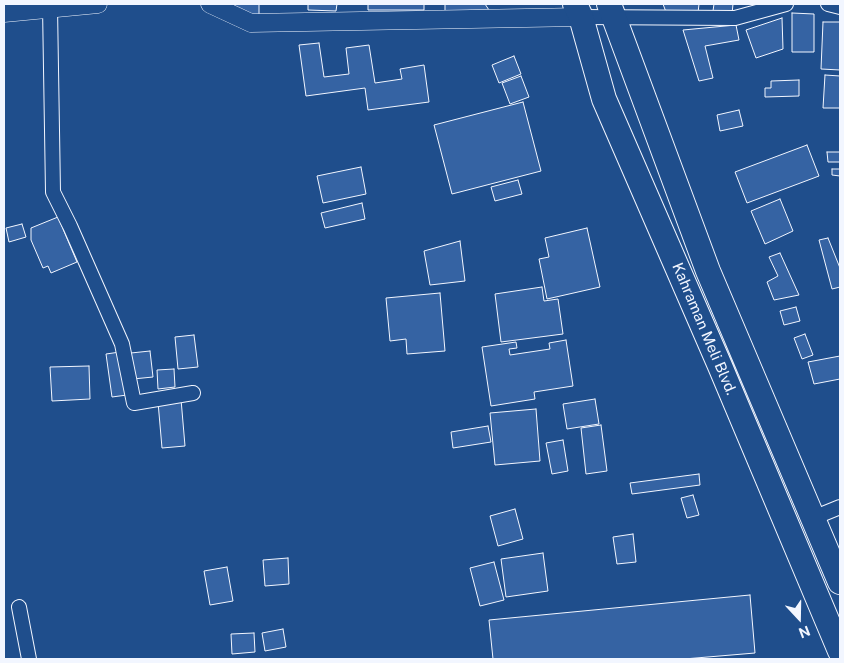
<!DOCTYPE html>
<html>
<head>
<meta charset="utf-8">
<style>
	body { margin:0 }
	#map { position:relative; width:844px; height:663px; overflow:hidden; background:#1f4e8c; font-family:"Public Sans",sans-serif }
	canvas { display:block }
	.frame { position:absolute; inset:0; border:5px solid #f2f6ff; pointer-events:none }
	.north { position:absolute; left:774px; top:593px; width:50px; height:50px; -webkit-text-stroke:4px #1f4e8c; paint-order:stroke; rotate:159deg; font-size:14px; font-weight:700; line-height:20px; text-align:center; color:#f2f6ff }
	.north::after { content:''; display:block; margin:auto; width:18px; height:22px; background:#f2f6ff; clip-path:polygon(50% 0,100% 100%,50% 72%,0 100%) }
</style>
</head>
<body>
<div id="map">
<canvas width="844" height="663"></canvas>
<div class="frame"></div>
<div class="north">N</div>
</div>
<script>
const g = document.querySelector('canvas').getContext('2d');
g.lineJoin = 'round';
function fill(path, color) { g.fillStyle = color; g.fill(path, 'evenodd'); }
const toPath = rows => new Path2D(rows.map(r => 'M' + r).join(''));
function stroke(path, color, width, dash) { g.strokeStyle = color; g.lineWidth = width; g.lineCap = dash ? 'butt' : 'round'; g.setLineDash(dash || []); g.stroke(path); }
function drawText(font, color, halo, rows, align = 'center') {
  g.font = font + ' "Public Sans",sans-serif'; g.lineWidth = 4; g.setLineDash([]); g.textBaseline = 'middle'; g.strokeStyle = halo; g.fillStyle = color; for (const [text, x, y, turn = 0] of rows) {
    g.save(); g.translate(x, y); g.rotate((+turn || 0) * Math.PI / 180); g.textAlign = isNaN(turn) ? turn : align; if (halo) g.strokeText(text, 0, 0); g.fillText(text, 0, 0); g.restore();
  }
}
const building = toPath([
	[222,4,259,4,259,14,261,17,222,4],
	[308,4,337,4,336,11,308,10,308,4],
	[368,4,424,4,424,10,368,10,368,4],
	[445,4,485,4,489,10,445,11,445,4],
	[663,4,699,4,698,13,666,12,663,4],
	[714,4,733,4,732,14,713,11,714,4],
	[792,13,814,14,814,52,792,52,792,13],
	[782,18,783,49,756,58,746,30,782,18],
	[823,22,840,22,840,70,821,69,823,22],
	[736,25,739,40,705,46,713,78,699,81,683,30,736,25],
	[319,43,324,77,349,74,346,48,369,45,375,83,402,79,400,69,424,65,429,102,368,110,365,88,306,96,299,45,319,43],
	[514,56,521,74,499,83,492,65,514,56],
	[825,75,840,76,840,108,823,108,825,75],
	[521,76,529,97,510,104,502,83,521,76],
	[799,80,799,96,765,97,765,88,771,88,771,81,799,80],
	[523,102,541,171,452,194,434,125,523,102],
	[739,110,743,126,720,131,717,115,739,110],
	[807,145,819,176,747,203,735,172,807,145],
	[827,152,840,152,840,162,828,162,827,152],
	[361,167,366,194,323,203,317,176,361,167],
	[832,169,840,169,840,176,832,175,832,169],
	[518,180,522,194,495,201,491,187,518,180],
	[780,199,793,231,765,244,751,211,780,199],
	[362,203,365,219,325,228,321,213,362,203],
	[58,217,77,262,51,273,48,266,43,268,31,240,31,228,58,217],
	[22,224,26,237,9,242,6,228,22,224],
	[587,228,600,287,547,299,539,259,549,257,545,238,587,228],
	[828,238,840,268,840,287,832,289,819,240,828,238],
	[460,241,465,281,430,285,424,251,460,241],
	[780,253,799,295,774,300,767,282,778,276,769,257,780,253],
	[542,287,544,301,558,299,563,334,501,342,495,294,542,287],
	[440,293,445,351,407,354,406,339,390,341,386,298,440,293],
	[796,307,800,321,784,325,780,311,796,307],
	[805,334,813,355,802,359,794,338,805,334],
	[194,335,198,367,178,369,175,337,194,335],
	[566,340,573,386,534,392,535,399,491,406,482,347,516,342,517,348,509,349,510,355,550,349,549,343,566,340],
	[150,351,153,377,133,379,131,353,150,351],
	[120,352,127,395,112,397,106,354,120,352],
	[840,356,840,379,814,384,808,362,840,356],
	[89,366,90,399,52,401,50,367,89,366],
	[174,369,175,387,158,389,157,370,174,369],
	[181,399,185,446,162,448,158,402,181,399],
	[595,399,599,424,567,429,563,404,595,399],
	[536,409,540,461,495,465,490,413,536,409],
	[601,425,607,471,586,474,581,428,601,425],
	[488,426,491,442,453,448,451,432,488,426],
	[563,440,568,471,552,474,546,443,563,440],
	[699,474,700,485,632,494,630,483,699,474],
	[693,495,699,515,687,518,681,498,693,495],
	[515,509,523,539,498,546,490,516,515,509],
	[633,534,636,562,617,564,613,537,633,534],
	[543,553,548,591,506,597,501,559,543,553],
	[288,558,289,584,265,586,263,560,288,558],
	[494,562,504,600,480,606,470,568,494,562],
	[227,567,233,601,210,605,204,571,227,567],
	[750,595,755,653,684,659,493,659,489,620,750,595],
	[283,629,286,647,265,651,262,633,283,629],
	[254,633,255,652,232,654,231,634,254,633]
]);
const minor = toPath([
	[828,4,840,7],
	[50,7,53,192,70,226,122,344,134,403,193,393],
	[581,17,735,18,786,4],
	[813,518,840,507],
	[19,607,29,659]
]);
const tertiary = toPath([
	[210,4,251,23,581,17],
	[4,13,98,4]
]);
const trunk = toPath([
	[575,4,581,17,604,99,720,366,840,651],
	[609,4,708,271,840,582]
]);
const streetNames = [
	["Kahraman Meli Blvd.",704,329,67]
];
fill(building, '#3563a3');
stroke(building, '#f2f6ff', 1);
stroke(minor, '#f2f6ff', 16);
stroke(tertiary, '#f2f6ff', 19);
stroke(trunk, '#f2f6ff', 26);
stroke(minor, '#1f4e8c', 14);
stroke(tertiary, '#1f4e8c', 18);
stroke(trunk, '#1f4e8c', 24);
drawText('15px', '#f2f6ff', '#1f4e8c', streetNames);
</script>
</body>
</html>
